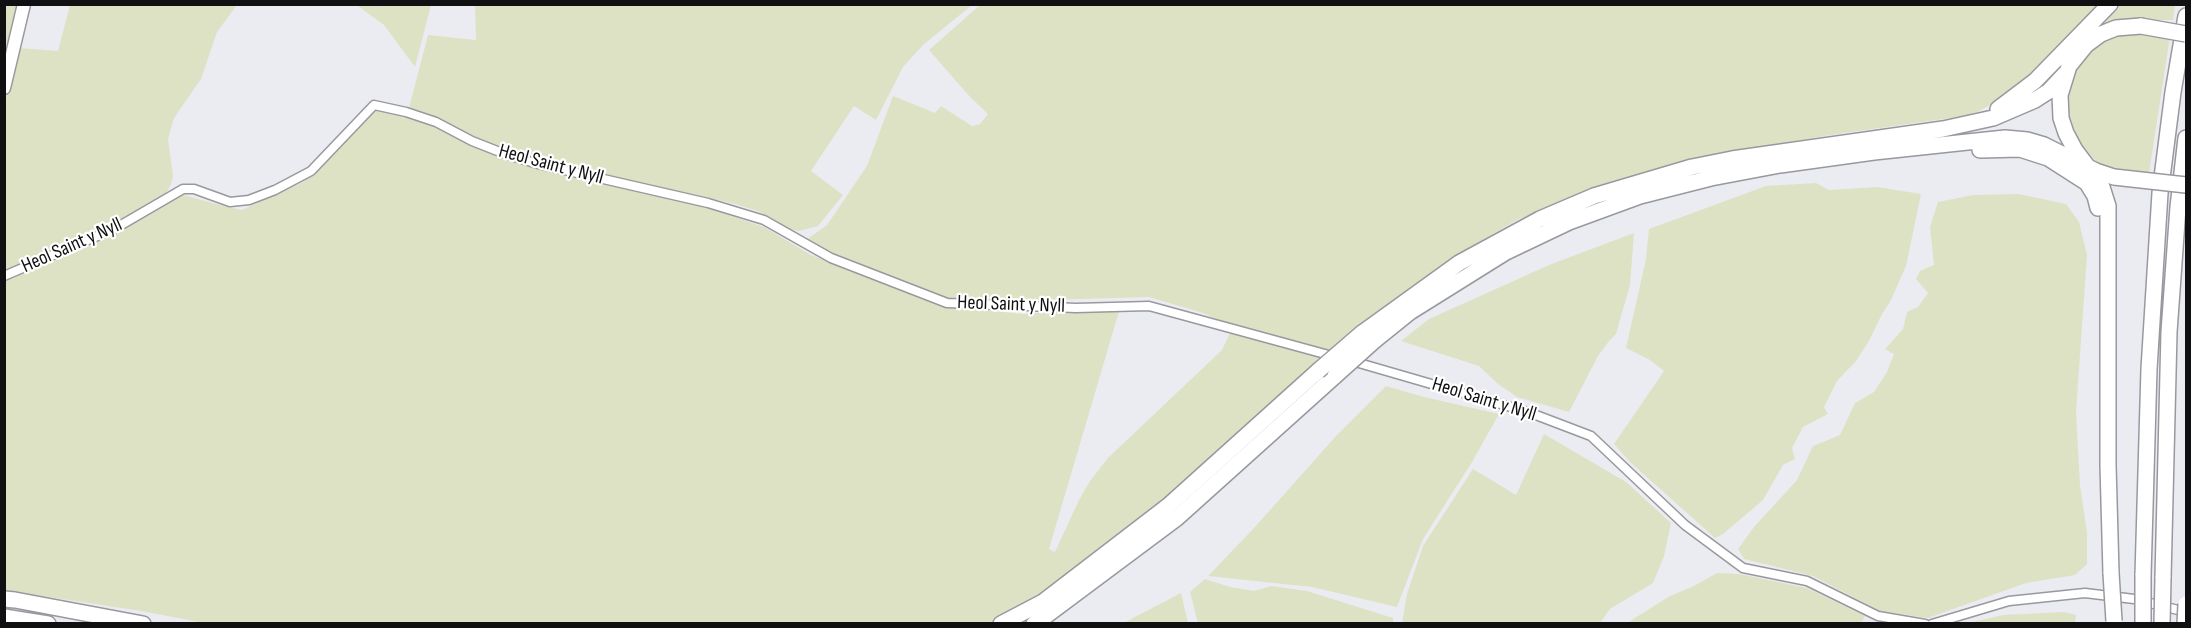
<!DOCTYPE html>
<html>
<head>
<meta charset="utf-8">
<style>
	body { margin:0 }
	#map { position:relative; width:2191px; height:628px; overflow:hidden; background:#eaecf1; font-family:"Sofia Sans Condensed",sans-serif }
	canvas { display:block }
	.frame { position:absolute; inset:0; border:6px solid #101012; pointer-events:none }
</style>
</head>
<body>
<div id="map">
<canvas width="2191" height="628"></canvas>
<div class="frame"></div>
</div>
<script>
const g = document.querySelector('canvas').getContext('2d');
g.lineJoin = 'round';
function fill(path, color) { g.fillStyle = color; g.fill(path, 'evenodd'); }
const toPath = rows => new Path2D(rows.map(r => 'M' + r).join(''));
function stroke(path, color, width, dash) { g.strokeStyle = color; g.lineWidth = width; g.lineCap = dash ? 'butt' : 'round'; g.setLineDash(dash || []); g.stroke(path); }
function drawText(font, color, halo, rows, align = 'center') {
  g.font = font + ' "Sofia Sans Condensed",sans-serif'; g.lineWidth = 4.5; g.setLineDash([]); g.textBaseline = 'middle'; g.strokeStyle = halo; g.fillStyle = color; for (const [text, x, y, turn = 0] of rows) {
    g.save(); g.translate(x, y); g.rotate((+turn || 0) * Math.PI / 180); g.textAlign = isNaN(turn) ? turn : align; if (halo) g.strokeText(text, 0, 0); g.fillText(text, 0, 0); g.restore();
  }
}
const green = toPath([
	[5,5,20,5,5,68],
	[70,5,237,5,217,32,201,79,174,118,168,139,173,176,171,184,167,192,134,215,5,274,5,102,19,48,58,51],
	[353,5,431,5,415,67,384,25,358,6],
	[475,5,972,5,923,45,903,67,876,120,854,106,811,171,843,195,818,226,799,231,787,229,777,221,758,211,735,204,693,194,604,177,481,144,411,110,409,108,428,35,476,40],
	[980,5,2101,5,2024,84,2008,96,1971,115,1830,135,1705,157,1610,182,1517,220,1450,259,1328,353,1230,325,1203,313,1149,297,1011,301,980,298,949,299,833,255,806,240,827,225,867,166,893,96,935,113,941,106,972,126,980,124,988,114,970,97,929,50],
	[2119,5,2175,5,2173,20,2125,20,2100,26],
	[2133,32,2170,37,2149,173,2110,169,2098,163,2080,143,2071,127,2067,109,2067,96,2074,72,2082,59,2107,38,2114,35],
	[377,108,433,124,456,138,510,160,705,207,764,227,811,255,944,306,1023,314,1120,308,1049,549,1055,552,1079,500,1090,481,1108,458,1222,350,1231,331,1324,357,1214,461,1006,623,204,623,141,611,42,596,5,592,4,282,89,246,169,198,183,195,227,207,242,210,303,182],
	[1816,183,1829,190,1877,187,1921,194,1906,266,1891,300,1882,314,1869,341,1856,361,1837,381,1824,407,1828,414,1803,427,1792,448,1795,459,1783,465,1763,500,1723,534,1715,538,1630,462,1614,444,1664,371,1650,360,1626,348,1646,259,1649,229,1766,186],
	[2019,194,2066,204,2079,222,2087,255,2076,412,2080,485,2087,533,2087,564,2075,575,2026,583,1928,618,1880,611,1813,576,1744,559,1738,549,1754,527,1797,480,1813,446,1840,435,1855,403,1874,392,1887,372,1894,354,1885,349,1903,329,1907,312,1918,307,1928,293,1916,279,1920,271,1934,265,1930,227,1938,202,1973,195],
	[1634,233,1630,285,1616,334,1609,341,1598,356,1569,412,1517,397,1498,384,1479,366,1401,341,1429,319,1549,265],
	[1386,386,1424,397,1499,414,1472,462,1423,539,1397,607,1312,587,1208,576,1255,527,1336,436],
	[1544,434,1626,482,1671,523,1664,556,1653,583,1610,609,1600,623,1402,623,1407,594,1423,546,1473,469,1516,495],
	[1717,573,1739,574,1807,588,1865,616,1861,624,1627,623,1670,596,1694,586],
	[1205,579,1230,587,1254,591,1271,586,1307,591,1393,618,1393,623,1198,623,1190,592],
	[1181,593,1188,623,1124,623,1135,617],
	[2064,612,2076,615,2075,623,1968,623,2003,615]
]);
const street = toPath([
	[4,276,116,228,183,189,194,189,230,202,249,200,275,190,311,171,374,105,406,112,436,122,472,141,505,154,538,164,708,203,764,220,831,258,947,303,1076,308,1149,306,1336,357],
	[1352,361,1528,412,1591,436,1685,525,1743,568,1807,581,1878,616,1925,624],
	[1932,624,2009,601,2085,593,2134,599,2186,612]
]);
const secondary = toPath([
	[4,88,24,4]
]);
const highway = toPath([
	[1998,109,2035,81,2110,4],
	[1980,150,2020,149,2048,158,2087,183,2095,196,2098,208],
	[1362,333,1459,263,1540,219,1594,196,1692,167,1732,159,1943,129,1993,118,2035,100,2049,91,2065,74],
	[1374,341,1410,312,1506,252,1569,222,1640,196,1711,178,1780,165,1874,152,2005,138,2027,140,2044,145,2096,171,2114,177],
	[2111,573,2108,465,2108,206,2101,184,2075,150,2066,133,2061,118,2060,95,2069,66,2086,45,2101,34,2116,28,2141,26],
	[2143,575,2149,369,2160,193,2173,92,2186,16],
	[2163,578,2169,332,2178,207,2186,138],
	[4,599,15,600,143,624],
	[4,617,48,624],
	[1001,624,1043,602,1168,506,1318,371],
	[1034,624,1043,618,1177,518,1335,376]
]);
const highwayBridge = toPath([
	[2141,26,2186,34],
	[2114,177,2186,185],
	[1318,371,1362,333],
	[1335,376,1374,341],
	[2111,573,2114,621],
	[2143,624,2143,575],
	[2162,624,2163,578],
	[2185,624,2186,604]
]);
const streetNames = [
	["Heol Saint y Nyll",551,165,15],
	["Heol Saint y Nyll",72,246,-24],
	["Heol Saint y Nyll",1011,305,2],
	["Heol Saint y Nyll",1484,400,17]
];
fill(green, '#dee2c4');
stroke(street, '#98999f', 11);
stroke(secondary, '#98999f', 15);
stroke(highway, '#98999f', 18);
stroke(street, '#fff', 8);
stroke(secondary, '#fff', 12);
stroke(highway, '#fff', 15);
stroke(highwayBridge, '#98999f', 18, []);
stroke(highwayBridge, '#fff', 15);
drawText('20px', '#101012', '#fff', streetNames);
</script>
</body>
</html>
